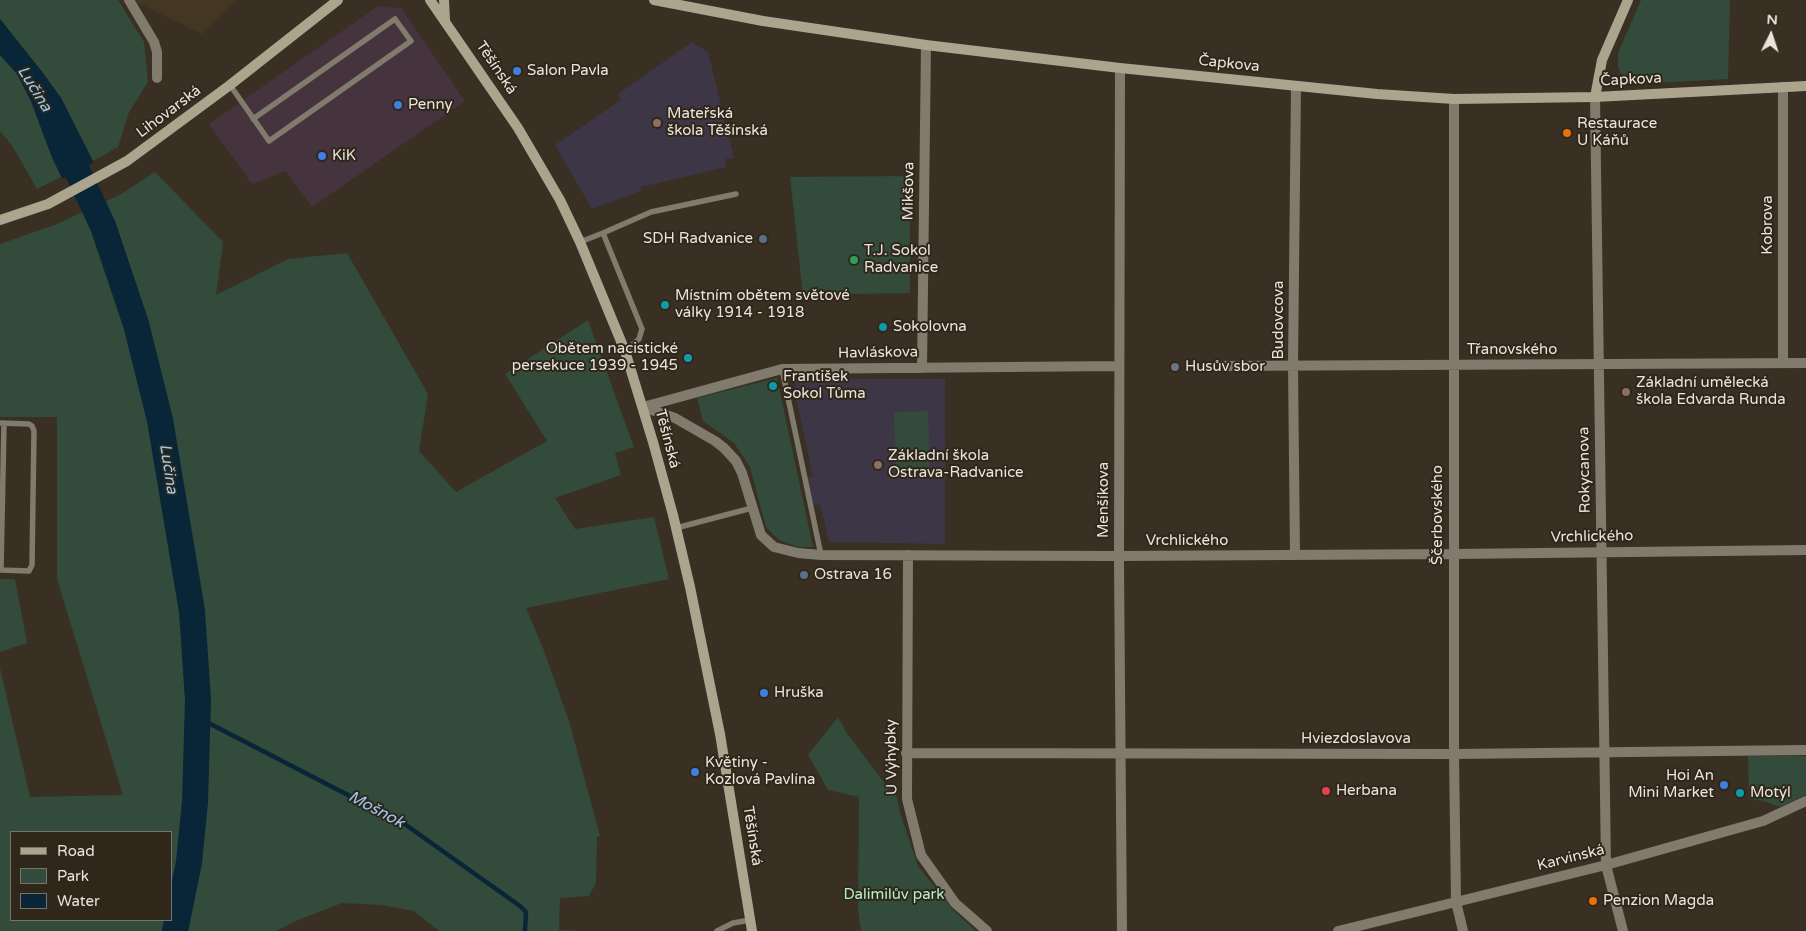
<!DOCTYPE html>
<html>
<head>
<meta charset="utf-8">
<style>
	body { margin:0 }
	#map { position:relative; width:1806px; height:931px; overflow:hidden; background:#393023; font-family:"Varela Round",sans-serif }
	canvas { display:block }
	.legend { position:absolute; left:10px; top:831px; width:162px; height:90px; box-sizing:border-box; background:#2f271a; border:1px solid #7a7368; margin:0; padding:6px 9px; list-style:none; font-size:15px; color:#eae4dc }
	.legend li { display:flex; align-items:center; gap:10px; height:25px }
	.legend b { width:25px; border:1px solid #7a7368 }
	.north { position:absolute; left:1746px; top:10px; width:50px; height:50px; -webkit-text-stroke:4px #2f271a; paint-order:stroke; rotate:4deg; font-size:14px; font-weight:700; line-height:20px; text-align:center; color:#eae4dc }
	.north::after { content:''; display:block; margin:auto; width:18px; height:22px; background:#eae4dc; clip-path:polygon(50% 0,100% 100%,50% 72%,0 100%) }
</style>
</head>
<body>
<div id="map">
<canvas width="1806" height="931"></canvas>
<ul class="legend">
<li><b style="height:6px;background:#aca48d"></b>Road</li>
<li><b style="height:14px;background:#324b3a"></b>Park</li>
<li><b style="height:14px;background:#092538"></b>Water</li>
</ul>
<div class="north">N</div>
</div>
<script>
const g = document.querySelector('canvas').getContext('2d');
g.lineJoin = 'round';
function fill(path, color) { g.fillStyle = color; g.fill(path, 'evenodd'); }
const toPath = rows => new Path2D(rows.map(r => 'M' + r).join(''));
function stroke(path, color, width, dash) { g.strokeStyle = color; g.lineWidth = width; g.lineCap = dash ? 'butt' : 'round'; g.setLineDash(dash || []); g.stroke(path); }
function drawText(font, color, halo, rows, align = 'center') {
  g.font = font + ' "Varela Round",sans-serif'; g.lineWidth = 4; g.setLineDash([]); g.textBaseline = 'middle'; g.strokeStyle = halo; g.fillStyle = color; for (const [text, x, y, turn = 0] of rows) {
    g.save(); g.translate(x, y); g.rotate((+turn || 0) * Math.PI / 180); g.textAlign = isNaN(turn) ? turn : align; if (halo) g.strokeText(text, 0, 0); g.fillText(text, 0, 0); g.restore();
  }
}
const commercial = toPath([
	[378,6,401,8,465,101,312,207,286,171,252,184,209,124]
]);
const built = toPath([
	[136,0,237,0,202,34,138,3]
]);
const education = toPath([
	[692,42,708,52,734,158,725,159,726,167,641,187,641,191,592,209,555,145,621,100,618,94],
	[795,379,945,379,945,544,829,542,820,504,813,505,807,478,813,476,796,397]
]);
const green = toPath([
	[0,0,118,0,144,42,148,82,129,112,118,147,93,161,61,98,43,73,0,19],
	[1641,0,1730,0,1728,79,1635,84,1624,78,1618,68,1618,53],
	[0,55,17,74,31,101,47,145,61,177,37,189,13,147,0,131],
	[155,172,223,242,216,295,288,259,347,253,428,394,419,451,456,492,547,441,505,374,588,320,634,447,615,453,621,475,555,498,575,529,654,517,669,579,526,608,543,648,569,721,600,836,597,837,596,883,589,896,560,898,559,930,580,931,439,931,414,911,381,905,342,903,296,921,276,931,0,931,0,668,30,797,123,795,57,579,57,417,0,417,0,244,57,224,121,194],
	[11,832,171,832,171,920,11,920],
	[910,176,910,293,803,295,790,177],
	[777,378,813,547,798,547,779,540,766,527,750,467,734,443,703,421,697,398],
	[928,411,930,469,896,469,894,412],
	[0,579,15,579,27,643,0,652],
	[838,717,846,732,892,793,896,792,900,813,918,866,954,911,976,931,861,931,858,909,859,797,828,790,808,755],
	[1748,756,1806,756,1806,795,1780,807,1763,801,1749,799]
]);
const water = toPath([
	[0,19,43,73,61,98,96,167,65,183,53,160,31,101,17,74,0,55]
]);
const pier = toPath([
	[96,161,99,166,98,169,65,185,63,185,60,180]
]);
const stream = toPath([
	[197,717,406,825,520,906,526,912,525,931]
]);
const river = toPath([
	[64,143,103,226,136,324,160,420,192,611,198,700,195,802,189,862,175,931]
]);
const lane = toPath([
	[230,85,269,141,411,41,395,19,253,119],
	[603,233,642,329,639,339,625,351],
	[580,242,603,233,651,212,736,194],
	[782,369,821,555],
	[0,423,29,424,32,426,34,431,32,565,29,571,0,570],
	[676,528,752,508],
	[1,570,4,423],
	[717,931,733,923,750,920]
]);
const street = toPath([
	[129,0,154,42,157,52,157,78],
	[1120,68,1119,563,1122,931],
	[1595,97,1606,865,1623,931],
	[1454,99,1454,754,1456,902,1463,931],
	[1783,363,1783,87],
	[1219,366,1806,363],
	[922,368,926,45],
	[643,407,675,418,715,441,724,448,736,461,742,473,761,535,774,547,798,553,821,555,1119,556,1453,554,1806,550],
	[643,407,782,369,1119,366],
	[908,555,907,799,921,855,955,903,987,931],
	[1295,555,1293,366,1296,86],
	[906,753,1454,754,1806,750],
	[1338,931,1606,865,1763,821,1806,801]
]);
const secondary = toPath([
	[430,0,518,128,560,200,580,242,625,351,653,442,673,515,690,587,720,734,752,931],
	[444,0,445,20],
	[654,0,763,21,926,45,1120,68,1377,94,1454,99,1595,97,1806,86],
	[1595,97,1602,60,1628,0],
	[0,220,48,204,127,161,230,85,338,0]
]);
const markers = [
	[517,71,5,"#3f7fe0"],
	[398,105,5,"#3f7fe0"],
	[657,123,5,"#8d6e63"],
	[1567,133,5,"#e8710a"],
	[322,156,5,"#3f7fe0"],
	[763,239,5,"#5c6f8a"],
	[854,260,5,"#2e9e5b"],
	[665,305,5,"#0f9aa8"],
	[883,327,5,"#0f9aa8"],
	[688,358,5,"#0f9aa8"],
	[1175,367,5,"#6b7280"],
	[773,386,5,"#0f9aa8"],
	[1626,392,5,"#8d6e63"],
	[878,465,5,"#8d6e63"],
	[804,575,5,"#5c6f8a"],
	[764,693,5,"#3f7fe0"],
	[695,772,5,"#3f7fe0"],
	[1724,785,5,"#3f7fe0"],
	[1326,791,5,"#e0444e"],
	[1740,793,5,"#0f9aa8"],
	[1593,901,5,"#e8710a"]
];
const streetNames = [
	["Čapkova",1229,64,6],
	["Těšínská",496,68,56],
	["Čapkova",1631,80,-3],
	["Lihovarská",169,112,-37],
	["Mikšova",909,191,-89],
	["Kobrova",1768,225,-90],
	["Budovcova",1279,320,-90],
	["Třanovského",1512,350],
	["Havláskova",878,353,-1],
	["Těšínská",667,439,75],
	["Rokycanova",1585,470,-91],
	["Menšíkova",1104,500,-90],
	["Ščerbovského",1438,515,-90],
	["Vrchlického",1592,537,-1],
	["Vrchlického",1187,541],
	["Hviezdoslavova",1356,739],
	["U Výhybky",892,757,-91],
	["Těšínská",752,836,81],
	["Karvinská",1571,858,-14]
];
const poiNames = [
	["Salon Pavla",527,71],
	["Penny",408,105],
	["Mateřská",667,114],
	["škola Těšínská",667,131],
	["Restaurace",1577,124],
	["U Káňů",1577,141],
	["KiK",332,156],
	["SDH Radvanice",753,239,"right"],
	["T.J. Sokol",864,251],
	["Radvanice",864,268],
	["Místním obětem světové",675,296],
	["války 1914 - 1918",675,313],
	["Sokolovna",893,327],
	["Obětem nacistické",678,349,"right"],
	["persekuce 1939 - 1945",678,366,"right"],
	["Husův sbor",1185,367],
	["František",783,377],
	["Sokol Tůma",783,394],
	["Základní umělecká",1636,383],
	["škola Edvarda Runda",1636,400],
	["Základní škola",888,456],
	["Ostrava-Radvanice",888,473],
	["Ostrava 16",814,575],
	["Hruška",774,693],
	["Květiny -",705,763],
	["Kozlová Pavlína",705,780],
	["Hoi An",1714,776,"right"],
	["Mini Market",1714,793,"right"],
	["Herbana",1336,791],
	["Motýl",1750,793],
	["Penzion Magda",1603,901]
];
const parkNames = [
	["Dalimilův park",894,895]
];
const waterNames = [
	["Lučina",34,89,58],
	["Lučina",168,469,81],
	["Mošnok",376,810,28]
];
fill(commercial, '#45333e');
fill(built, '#433724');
fill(education, '#3d3646');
fill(green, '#324b3a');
fill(water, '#092538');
fill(pier, '#393023');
stroke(stream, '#092538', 4.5);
stroke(river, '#092538', 26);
stroke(lane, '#807b6c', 5.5);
stroke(street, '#807b6c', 10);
stroke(secondary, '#aca48d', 10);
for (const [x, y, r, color] of markers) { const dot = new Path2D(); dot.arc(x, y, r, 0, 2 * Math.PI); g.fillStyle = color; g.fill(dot); stroke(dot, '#2f271a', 2); }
drawText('15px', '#eae4dc', '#2f271a', streetNames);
drawText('15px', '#eae4dc', '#2f271a', poiNames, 'left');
drawText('15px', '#b8f1c9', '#2f271a', parkNames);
drawText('italic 16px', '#98ccf5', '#2f271a', waterNames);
</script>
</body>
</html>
